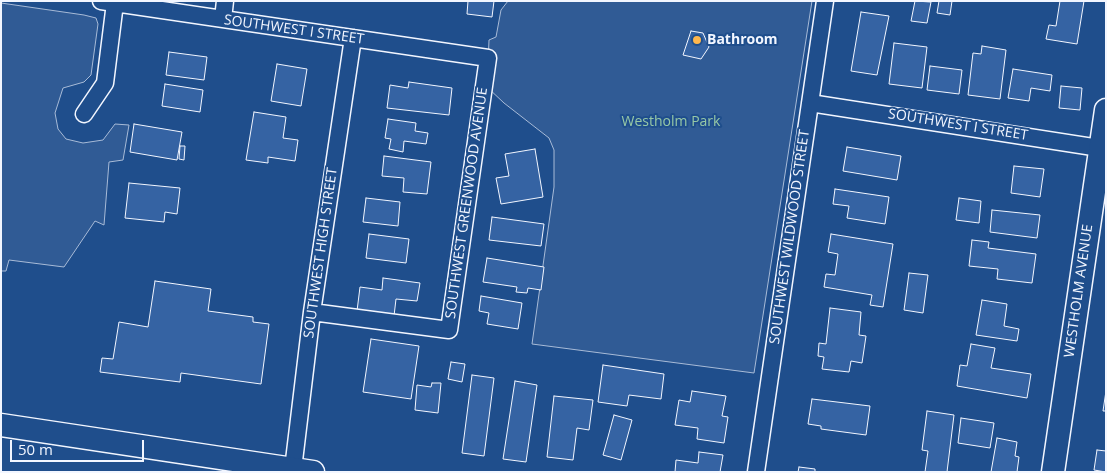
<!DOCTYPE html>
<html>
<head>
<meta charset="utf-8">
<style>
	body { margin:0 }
	#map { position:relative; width:1107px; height:473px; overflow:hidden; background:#1f4e8c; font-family:"Open Sans",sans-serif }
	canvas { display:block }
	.frame { position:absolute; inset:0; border:2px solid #f2f6ff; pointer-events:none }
	.scale { position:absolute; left:10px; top:440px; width:134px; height:22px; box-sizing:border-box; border:2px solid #f2f6ff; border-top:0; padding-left:6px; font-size:15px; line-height:18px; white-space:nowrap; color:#f2f6ff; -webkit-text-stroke:4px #1f4e8c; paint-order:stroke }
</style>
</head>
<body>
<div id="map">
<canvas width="1107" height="473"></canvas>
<div class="frame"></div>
<div class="scale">50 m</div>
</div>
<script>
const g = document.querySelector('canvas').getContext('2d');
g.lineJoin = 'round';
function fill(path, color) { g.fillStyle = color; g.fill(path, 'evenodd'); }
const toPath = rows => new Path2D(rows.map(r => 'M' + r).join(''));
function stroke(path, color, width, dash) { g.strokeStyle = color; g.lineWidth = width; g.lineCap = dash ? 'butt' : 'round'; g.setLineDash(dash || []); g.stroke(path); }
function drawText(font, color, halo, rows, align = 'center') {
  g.font = font + ' "Open Sans",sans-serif'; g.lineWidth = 4; g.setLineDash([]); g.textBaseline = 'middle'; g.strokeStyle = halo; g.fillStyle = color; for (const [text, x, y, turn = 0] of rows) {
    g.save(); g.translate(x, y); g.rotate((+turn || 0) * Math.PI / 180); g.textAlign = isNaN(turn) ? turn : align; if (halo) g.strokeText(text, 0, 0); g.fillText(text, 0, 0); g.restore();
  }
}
const built = toPath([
	[508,1,812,1,754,373,532,344,554,187,554,150,549,138,504,103,487,87,489,40,496,37,501,10,508,1],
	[1,3,84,15,96,18,98,24,91,75,84,82,63,88,55,113,58,129,66,139,83,143,103,140,115,124,129,125,123,160,109,162,104,225,95,221,64,267,9,260,6,271,1,271,1,3]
]);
const building = toPath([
	[468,1,494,1,492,17,467,14,468,1],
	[915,1,931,2,927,23,911,21,915,1],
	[939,1,952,1,950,15,937,13,939,1],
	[1060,1,1084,1,1077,44,1046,39,1049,25,1056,26,1060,1],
	[861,12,889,16,877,75,851,71,861,12],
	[691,31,703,33,709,47,701,59,683,55,691,31],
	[894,43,927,47,922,88,889,84,894,43],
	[982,46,1006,50,1000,99,968,95,973,53,981,54,982,46],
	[169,52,207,57,204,80,166,75,169,52],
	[277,64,307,69,301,106,271,101,277,64],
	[930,66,962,70,959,94,927,90,930,66],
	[1013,69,1052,75,1050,91,1031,88,1029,101,1008,98,1013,69],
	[409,82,452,88,449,115,387,108,390,85,408,88,409,82],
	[165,84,203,90,200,112,162,106,165,84],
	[1061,86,1082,88,1080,110,1059,108,1061,86],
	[254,112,286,117,283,138,298,140,295,161,268,157,268,163,246,160,254,112],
	[388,119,416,123,415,131,428,133,426,144,404,141,403,152,389,149,391,139,385,138,388,119],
	[134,124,182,132,177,160,130,152,134,124],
	[180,146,185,146,184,160,179,159,180,146],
	[847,147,901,156,897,180,843,171,847,147],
	[535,149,543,197,501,204,496,178,509,176,505,154,535,149],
	[384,156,431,162,427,194,403,192,404,178,382,176,384,156],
	[1014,166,1044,169,1040,197,1011,193,1014,166],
	[129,183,180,188,177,214,165,212,164,222,125,218,129,183],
	[835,189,889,197,885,224,847,218,849,206,833,204,835,189],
	[366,198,400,202,398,226,363,222,366,198],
	[959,198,981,201,979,223,956,220,959,198],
	[992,210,1040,215,1037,238,990,232,992,210],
	[492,217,544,224,541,246,489,240,492,217],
	[369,234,409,239,406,263,366,258,369,234],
	[831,234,893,244,883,307,870,305,872,295,824,287,826,274,835,275,838,254,828,252,831,234],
	[972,240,989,242,988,248,1036,254,1032,283,997,279,998,269,969,266,972,240],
	[487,258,544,267,541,290,528,288,527,293,516,292,517,287,483,282,487,258],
	[909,273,928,275,923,313,904,310,909,273],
	[383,278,420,283,417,301,396,299,394,316,357,311,360,287,382,290,383,278],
	[155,281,211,289,208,311,253,317,253,322,269,324,261,384,181,373,180,382,100,372,102,358,113,359,119,322,148,327,155,281],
	[481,296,522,303,518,329,487,324,489,313,479,311,481,296],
	[982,300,1007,304,1004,326,1019,329,1017,341,976,335,982,300],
	[830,308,861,312,859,335,866,336,862,363,851,361,849,372,822,369,824,357,818,356,819,343,826,344,830,308],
	[371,339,419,346,411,399,363,392,371,339],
	[971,344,995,348,991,368,1031,374,1027,398,957,386,960,365,967,366,971,344],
	[451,362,465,364,462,382,448,379,451,362],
	[603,365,664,374,661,399,629,395,627,406,598,402,603,365],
	[472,375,494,378,484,456,462,453,472,375],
	[515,381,537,385,526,462,503,459,515,381],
	[432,383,441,383,438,413,415,410,417,385,431,387,432,383],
	[692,391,726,396,722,416,728,417,724,443,697,439,698,428,675,425,679,400,690,402,692,391],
	[1106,391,1106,411,1103,411,1106,391],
	[554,396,593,400,589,430,577,428,573,460,547,457,554,396],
	[812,399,870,406,866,435,821,429,821,426,808,424,812,399],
	[927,411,954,415,947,472,925,472,928,451,922,450,927,411],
	[614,415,632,420,621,460,603,455,614,415],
	[961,418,994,423,990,448,958,443,961,418],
	[997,438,1017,442,1015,456,1019,457,1017,472,991,472,997,438],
	[1097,450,1106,451,1106,472,1094,470,1097,450],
	[699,452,723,455,720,472,675,472,676,460,698,463,699,452],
	[799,467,815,469,815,472,798,472,799,467]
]);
const street = toPath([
	[101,1,488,58,449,330,312,312],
	[223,19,225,1],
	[810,103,1106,149],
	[84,114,105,83,115,3],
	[293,469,312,312,353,38],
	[756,472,825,1]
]);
const secondary = toPath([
	[1,425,313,472],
	[1053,472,1106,110]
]);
const markers = [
	[697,40,5,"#ffb74d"]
];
const streetNames = [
	["SOUTHWEST I STREET",294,30,8],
	["SOUTHWEST I STREET",958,125,9],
	["SOUTHWEST GREENWOOD AVENUE",467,203,-82],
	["SOUTHWEST WILDWOOD STREET",790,237,-82],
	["SOUTHWEST HIGH STREET",321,253,-82],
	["WESTHOLM AVENUE",1079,291,-82]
];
const poiNames = [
	["Bathroom",707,40]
];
const parkNames = [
	["Westholm Park",671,122]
];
fill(built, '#305b95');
stroke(built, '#a8bbd7', 1);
fill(building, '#3563a3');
stroke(building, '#f2f6ff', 1);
stroke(street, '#f2f6ff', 19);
stroke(secondary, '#f2f6ff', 25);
stroke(street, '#1f4e8c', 16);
stroke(secondary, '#1f4e8c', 22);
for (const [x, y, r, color] of markers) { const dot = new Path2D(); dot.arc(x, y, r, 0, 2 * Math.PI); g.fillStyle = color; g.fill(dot); stroke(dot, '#1f4e8c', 2); }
drawText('14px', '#f2f6ff', '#1f4e8c', streetNames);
drawText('bold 14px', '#f2f6ff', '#1f4e8c', poiNames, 'left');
drawText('14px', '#97c8a6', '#1f4e8c', parkNames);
</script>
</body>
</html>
